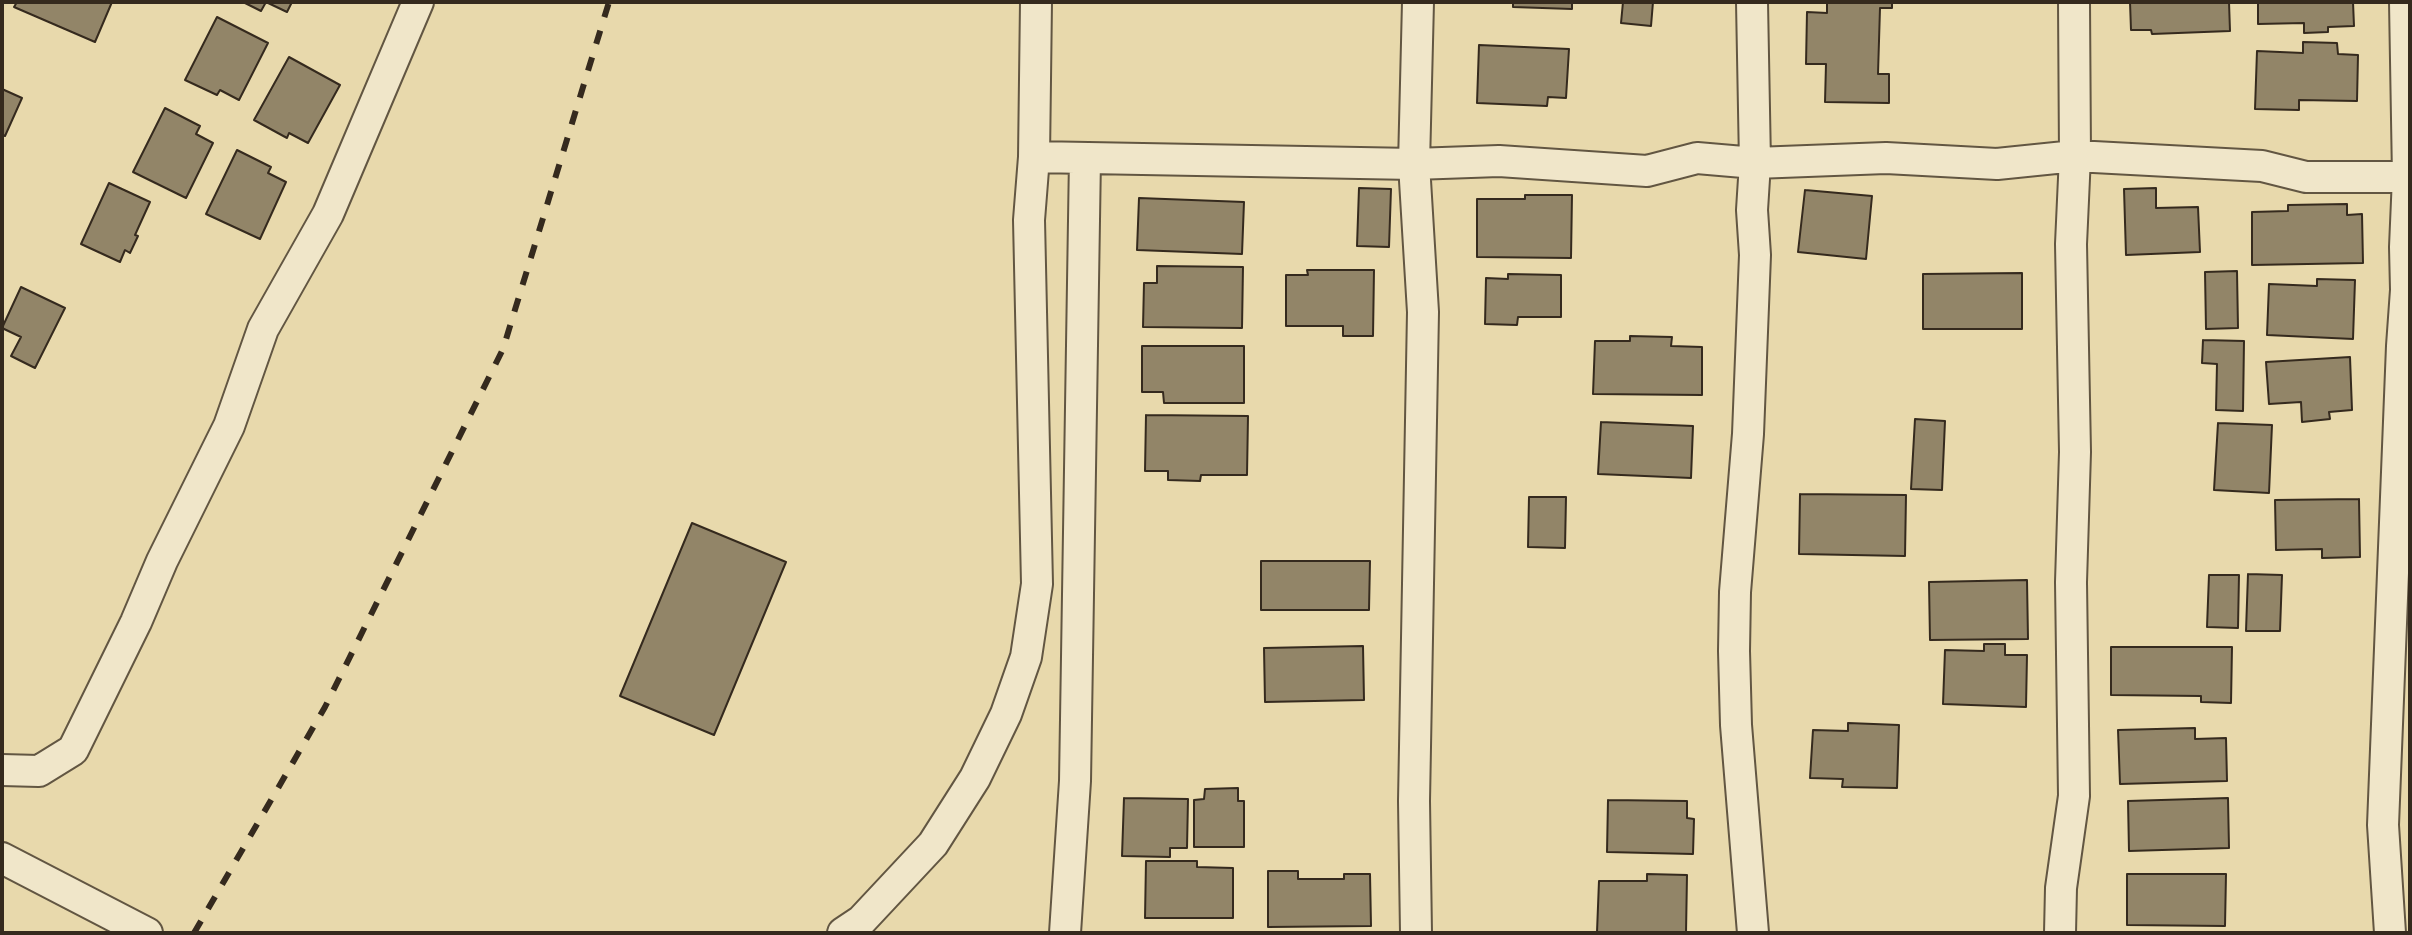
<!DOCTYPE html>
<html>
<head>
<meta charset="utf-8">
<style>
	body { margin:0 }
	#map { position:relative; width:2412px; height:935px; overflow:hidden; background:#e8d9ac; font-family:Cardo,serif }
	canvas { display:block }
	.frame { position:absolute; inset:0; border:4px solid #352a1e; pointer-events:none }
</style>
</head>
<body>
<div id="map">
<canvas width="2412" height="935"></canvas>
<div class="frame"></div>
</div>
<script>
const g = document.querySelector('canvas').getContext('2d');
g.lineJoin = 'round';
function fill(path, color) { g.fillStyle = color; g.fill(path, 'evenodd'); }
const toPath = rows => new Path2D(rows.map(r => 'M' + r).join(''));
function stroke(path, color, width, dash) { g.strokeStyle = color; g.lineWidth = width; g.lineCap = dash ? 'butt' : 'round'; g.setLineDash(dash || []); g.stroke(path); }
const building = toPath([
	[17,2,112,2,95,42,14,7,17,2],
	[243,2,292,2,287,12,266,2,261,11,243,2],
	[1513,2,1572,2,1572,9,1513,7,1513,2],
	[1623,2,1653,2,1651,26,1621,23,1623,2],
	[1827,2,1892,2,1892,8,1880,8,1878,74,1889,74,1889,103,1825,102,1826,64,1806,64,1807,12,1827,13,1827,2],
	[2130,2,2229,2,2230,31,2152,34,2151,30,2131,30,2130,2],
	[2258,2,2353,2,2354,26,2328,27,2328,32,2304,33,2304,23,2258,24,2258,2],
	[217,17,268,43,239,100,220,90,217,95,185,80,217,17],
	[2303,42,2337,43,2338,54,2358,55,2357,101,2299,100,2299,110,2255,109,2257,51,2303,53,2303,42],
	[1479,45,1569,49,1566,98,1548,97,1547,106,1477,103,1479,45],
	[289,57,340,85,308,143,289,133,287,138,254,120,289,57],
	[2,89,22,98,5,136,2,135,2,89],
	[165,108,200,126,196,134,213,143,186,198,133,172,165,108],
	[237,150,271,167,268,173,286,182,260,239,206,214,237,150],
	[109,183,150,202,135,235,138,236,130,253,125,250,120,262,81,244,109,183],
	[1359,188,1391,189,1389,247,1357,246,1359,188],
	[2156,188,2156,208,2198,207,2200,252,2126,255,2124,189,2156,188],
	[1805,190,1872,196,1866,259,1798,252,1805,190],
	[1525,195,1572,195,1571,258,1477,257,1477,199,1525,199,1525,195],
	[1139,198,1244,202,1242,254,1137,250,1139,198],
	[2347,204,2347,215,2362,214,2363,263,2252,265,2252,212,2288,211,2288,205,2347,204],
	[1157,266,1243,267,1242,328,1143,327,1144,283,1157,283,1157,266],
	[1307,270,1374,270,1373,336,1343,336,1343,326,1286,326,1286,275,1308,275,1307,270],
	[2237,271,2238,328,2206,329,2205,272,2237,271],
	[2022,273,2022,329,1923,329,1923,274,2022,273],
	[1508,274,1561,275,1561,317,1518,317,1517,325,1485,324,1486,278,1508,279,1508,274],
	[2317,279,2355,280,2353,339,2267,335,2269,284,2317,286,2317,279],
	[21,287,65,308,35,368,11,356,21,337,2,328,21,287],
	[1630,336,1672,337,1671,346,1702,347,1702,395,1593,394,1595,341,1630,341,1630,336],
	[2203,340,2244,341,2243,411,2216,410,2217,364,2202,363,2203,340],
	[1142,346,1244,346,1244,403,1164,403,1163,392,1142,392,1142,346],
	[2350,357,2352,410,2329,412,2330,419,2302,422,2301,402,2269,404,2266,362,2350,357],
	[1146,415,1248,416,1247,475,1201,475,1200,481,1168,480,1168,471,1145,471,1146,415],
	[1915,419,1945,421,1942,490,1911,489,1915,419],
	[1601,422,1693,426,1691,478,1598,474,1601,422],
	[2218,423,2272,425,2269,493,2214,490,2218,423],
	[1800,494,1906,495,1905,556,1799,554,1800,494],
	[1529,497,1566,497,1565,548,1528,547,1529,497],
	[2359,499,2360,557,2322,558,2322,549,2276,550,2275,500,2359,499],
	[692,523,786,562,714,735,620,696,692,523],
	[1261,561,1370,561,1369,610,1261,610,1261,561],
	[2248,574,2282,575,2280,631,2246,631,2248,574],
	[2209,575,2239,575,2238,628,2207,627,2209,575],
	[2027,580,2028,639,1930,640,1929,582,2027,580],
	[1984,644,2005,644,2005,655,2027,655,2026,707,1943,704,1945,650,1984,651,1984,644],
	[1363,646,1364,700,1265,702,1264,648,1363,646],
	[2111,647,2232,647,2231,703,2201,702,2201,696,2111,695,2111,647],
	[1848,723,1899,725,1897,788,1842,787,1843,779,1810,778,1813,730,1848,731,1848,723],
	[2195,728,2195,739,2226,738,2227,781,2120,784,2118,730,2195,728],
	[1238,788,1238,801,1244,801,1244,847,1194,847,1194,800,1204,799,1205,789,1238,788],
	[1124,798,1188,799,1187,848,1170,848,1170,857,1122,856,1124,798],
	[2228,798,2229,848,2129,851,2128,801,2228,798],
	[1608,800,1687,801,1687,818,1694,819,1693,854,1607,852,1608,800],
	[1146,861,1197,861,1197,867,1233,868,1233,918,1145,918,1146,861],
	[1268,871,1298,871,1298,879,1344,879,1344,874,1370,874,1371,926,1268,927,1268,871],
	[1647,874,1687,875,1686,933,1597,932,1599,881,1647,881,1647,874],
	[2127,874,2226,874,2225,926,2127,925,2127,874]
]);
const minor = toPath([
	[1752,2,1755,163,1752,210,1755,255,1748,434,1735,592,1734,651,1736,725,1753,933],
	[1034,157,1414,164,1499,161,1647,171,1697,158,1755,163,1886,158,1997,164,2075,156,2262,166,2306,177,2410,177],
	[2,770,39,771,73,750,136,622,162,561,229,426,263,329,328,214,418,2],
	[2,858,147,933],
	[843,933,861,921,933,844,975,778,1006,714,1026,657,1037,584,1029,220,1034,157,1036,2],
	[1065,933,1075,781,1085,158],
	[1416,933,1414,801,1423,312,1414,164,1418,2],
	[2060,933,2061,888,2074,796,2071,582,2075,452,2071,244,2075,156,2074,2],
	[2390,933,2383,825,2402,346,2406,290,2405,247,2408,177,2405,2]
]);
const rail = toPath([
	[194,933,325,707,503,349,609,2]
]);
fill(building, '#928568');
stroke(building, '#352a1e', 2);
stroke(minor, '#625642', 34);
stroke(minor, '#f0e6c9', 30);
stroke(rail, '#352a1e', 6, [14, 14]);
</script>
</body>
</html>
